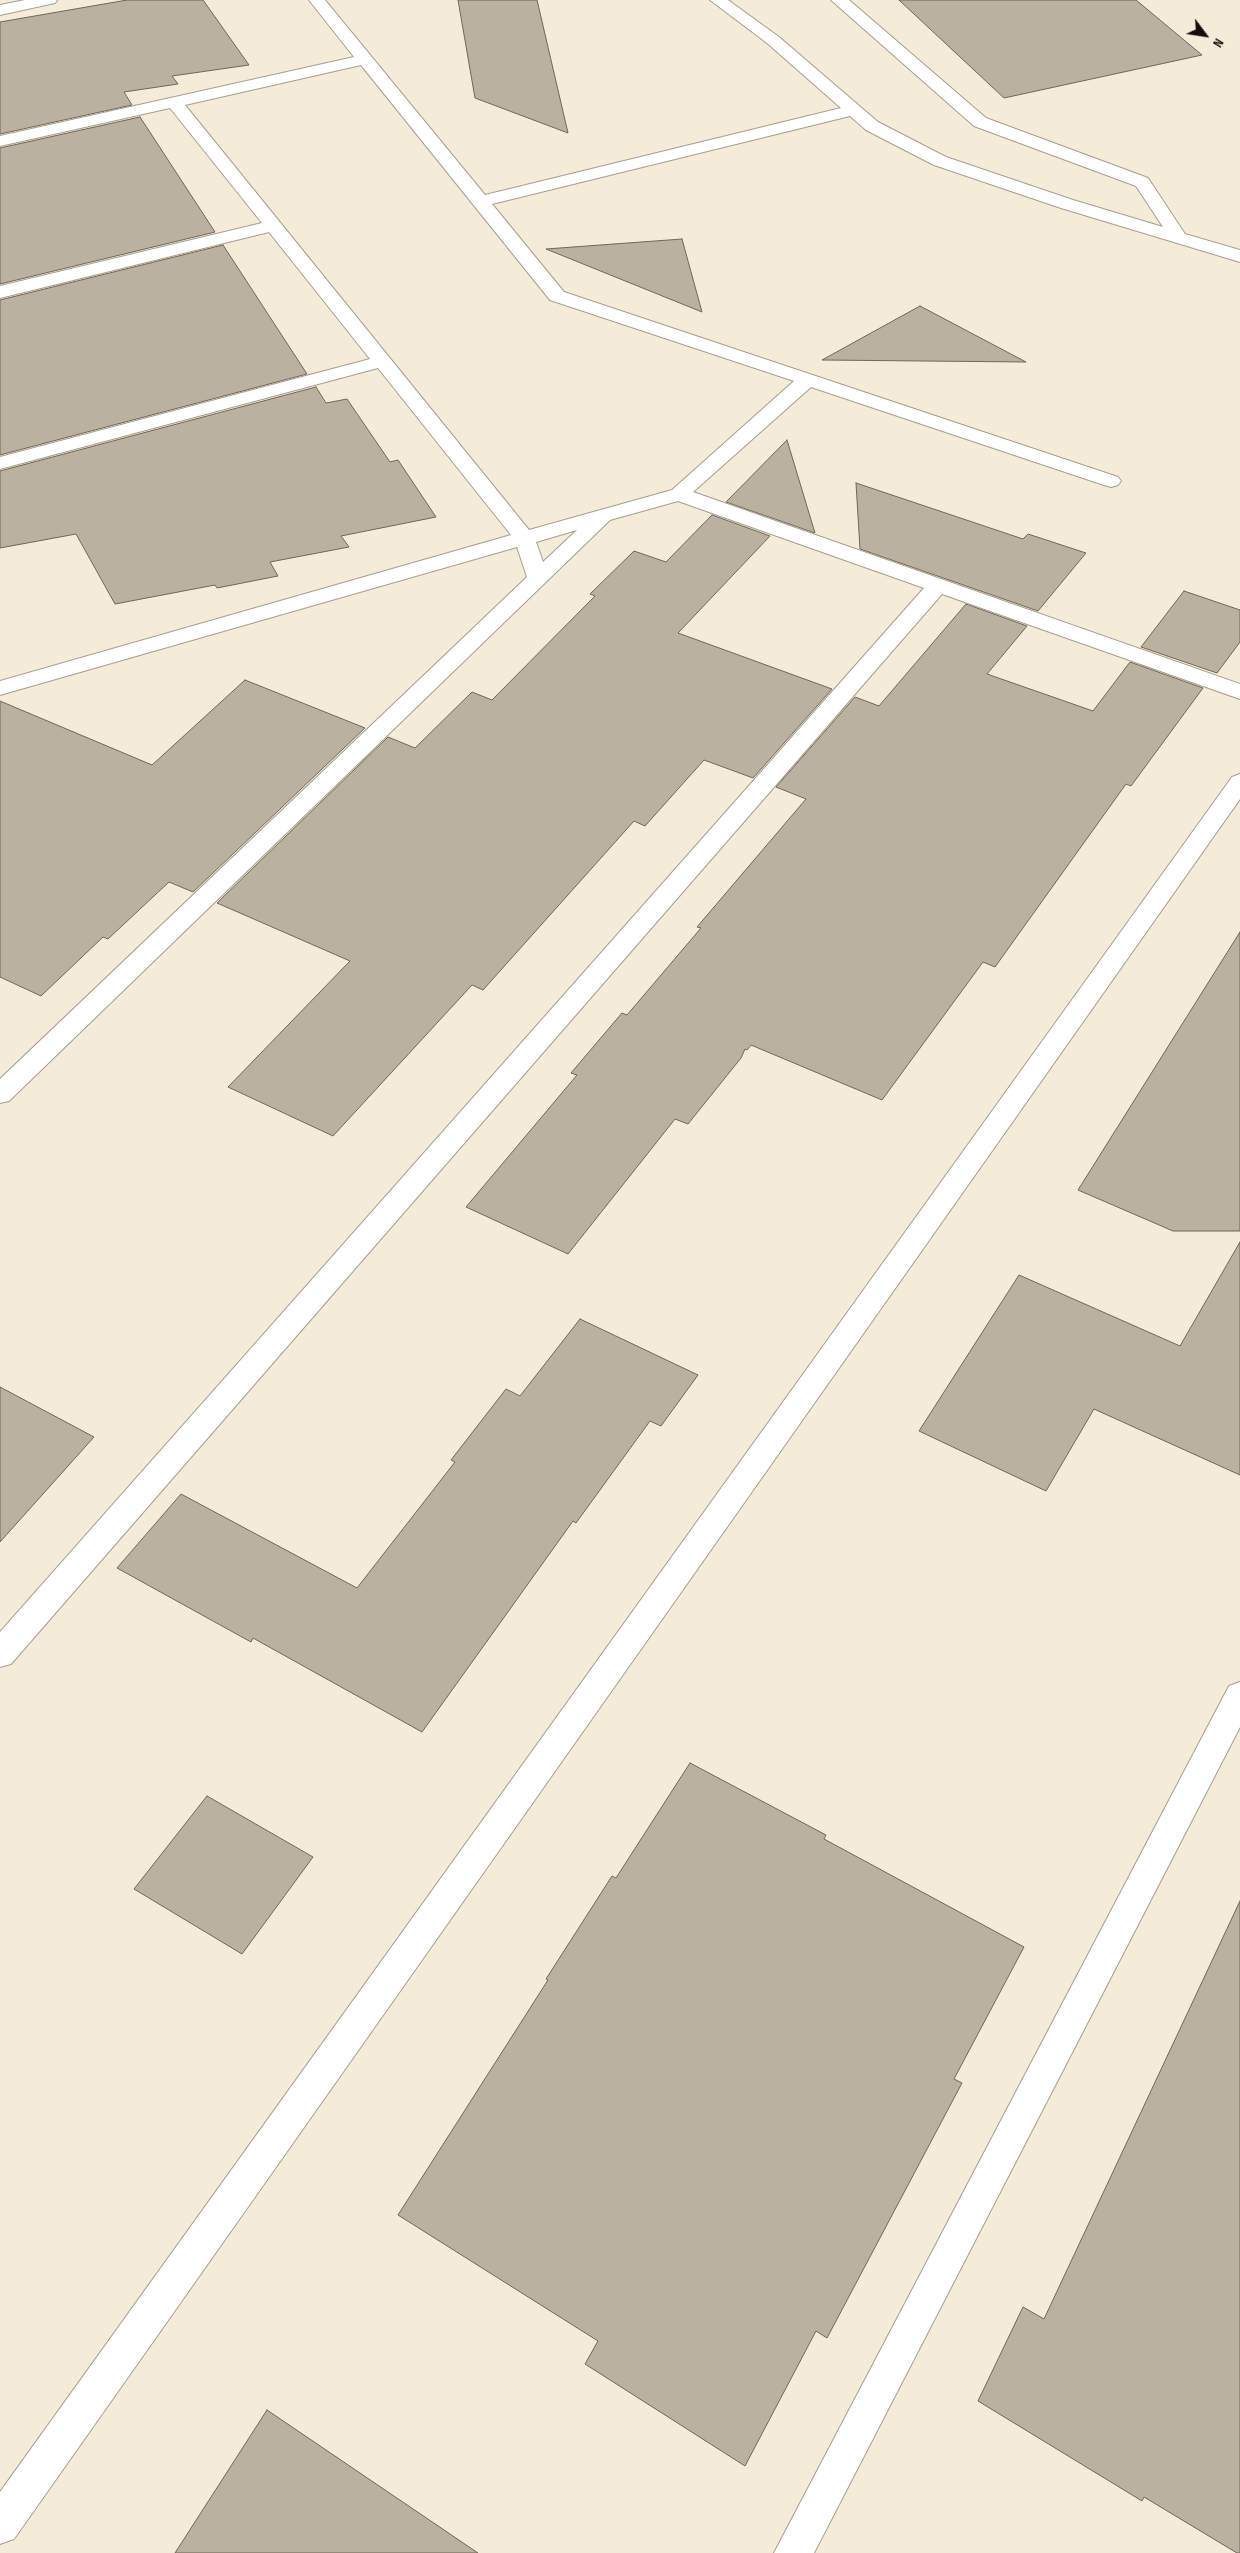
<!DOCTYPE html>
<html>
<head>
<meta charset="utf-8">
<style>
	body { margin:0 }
	#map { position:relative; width:1240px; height:2553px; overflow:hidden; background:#f5ebd9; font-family:"Sofia Sans Condensed",sans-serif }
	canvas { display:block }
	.north { position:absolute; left:1180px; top:10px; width:50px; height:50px; -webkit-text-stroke:4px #f5ebd9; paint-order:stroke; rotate:121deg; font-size:14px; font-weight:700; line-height:20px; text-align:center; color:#130f0a }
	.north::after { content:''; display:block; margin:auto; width:18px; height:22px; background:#130f0a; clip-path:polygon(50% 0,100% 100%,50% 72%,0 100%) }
</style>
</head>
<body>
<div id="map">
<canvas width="1240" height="2553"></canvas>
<div class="north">N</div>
</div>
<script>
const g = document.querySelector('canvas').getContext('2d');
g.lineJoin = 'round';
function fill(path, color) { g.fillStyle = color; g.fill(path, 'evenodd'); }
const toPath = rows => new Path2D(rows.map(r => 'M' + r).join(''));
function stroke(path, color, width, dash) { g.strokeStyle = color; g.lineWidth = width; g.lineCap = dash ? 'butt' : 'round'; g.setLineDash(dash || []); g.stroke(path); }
const building = toPath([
	[127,0,203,0,249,65,172,76,178,84,124,92,132,105,0,134,0,22,127,0],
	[458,0,537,0,568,133,475,98,458,0],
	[899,0,1136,0,1202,55,1004,98,899,0],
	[140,117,215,232,0,284,0,148,140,117],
	[682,239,702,312,546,249,682,239],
	[223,245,307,374,0,455,0,300,223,245],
	[920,306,1026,362,822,360,920,306],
	[316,387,326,403,347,399,390,462,398,460,436,517,341,536,349,547,270,562,278,576,217,588,215,585,115,604,76,534,0,548,0,471,316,387],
	[787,440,815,533,726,502,787,440],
	[856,483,1023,539,1028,534,1086,553,1038,611,860,549,856,483],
	[712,515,770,536,678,633,832,689,753,778,704,760,645,826,634,821,483,990,472,985,333,1136,228,1087,350,961,217,903,388,737,415,748,472,692,492,700,595,596,590,594,634,551,666,562,712,515],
	[1184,591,1240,610,1240,642,1217,673,1141,647,1184,591],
	[966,604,1027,626,987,674,1093,711,1130,662,1203,688,1131,786,1126,784,995,967,983,962,882,1100,751,1045,747,1050,745,1049,741,1058,688,1124,675,1119,568,1254,466,1207,577,1075,571,1073,622,1013,627,1015,701,928,697,927,806,799,776,787,855,697,879,706,966,604],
	[245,680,365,728,193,892,169,882,108,939,103,937,41,996,0,977,0,701,152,765,245,680],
	[1240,932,1240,1231,1173,1231,1078,1190,1240,932],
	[1240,1242,1240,1475,1094,1409,1046,1491,919,1431,1019,1275,1180,1346,1240,1242],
	[580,1319,698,1375,661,1426,650,1421,576,1523,573,1521,422,1732,253,1638,251,1642,117,1568,181,1494,357,1588,455,1462,451,1460,506,1389,520,1396,580,1319],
	[0,1387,94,1437,0,1542,0,1387],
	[690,1763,826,1835,824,1839,1024,1947,954,2079,962,2083,827,2338,816,2331,745,2466,585,2364,598,2341,398,2215,548,1980,546,1979,612,1876,616,1878,690,1763],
	[207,1796,313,1857,242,1954,134,1889,207,1796],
	[1240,1901,1240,2553,1237,2553,1144,2497,1142,2501,978,2401,1023,2307,1044,2319,1240,1901],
	[267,2410,478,2553,175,2553,267,2410]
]);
const minor = toPath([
	[25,0,57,0,55,3,0,15,0,5,25,0],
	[309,0,325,0,485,195,841,108,767,43,710,0,728,0,779,37,878,122,946,157,1073,200,1163,227,1136,186,974,126,831,0,849,0,986,118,1148,178,1185,234,1240,250,1240,262,1061,208,934,165,866,130,850,116,492,204,564,292,1118,477,1121,481,1118,485,1111,487,1104,485,811,387,693,492,1240,684,1240,699,942,594,11,1664,0,1667,0,1632,924,588,678,501,610,520,9,1101,0,1103,0,1079,527,577,517,547,0,695,0,681,511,535,378,368,0,469,0,457,370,359,269,232,0,298,0,286,262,223,170,108,0,146,0,136,354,57,309,0],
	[361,65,550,300,794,381,672,490,529,530,185,105,361,65],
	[577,530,543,562,536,542,577,530],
	[1240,774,1240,799,14,2539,0,2544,0,2492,1232,777,1240,774],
	[1240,1682,1240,1727,814,2553,774,2553,1229,1686,1240,1682]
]);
fill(building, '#bbb1a1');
stroke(building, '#6f6758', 1);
stroke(minor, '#a79e8e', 2);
fill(minor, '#fff');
</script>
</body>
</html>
